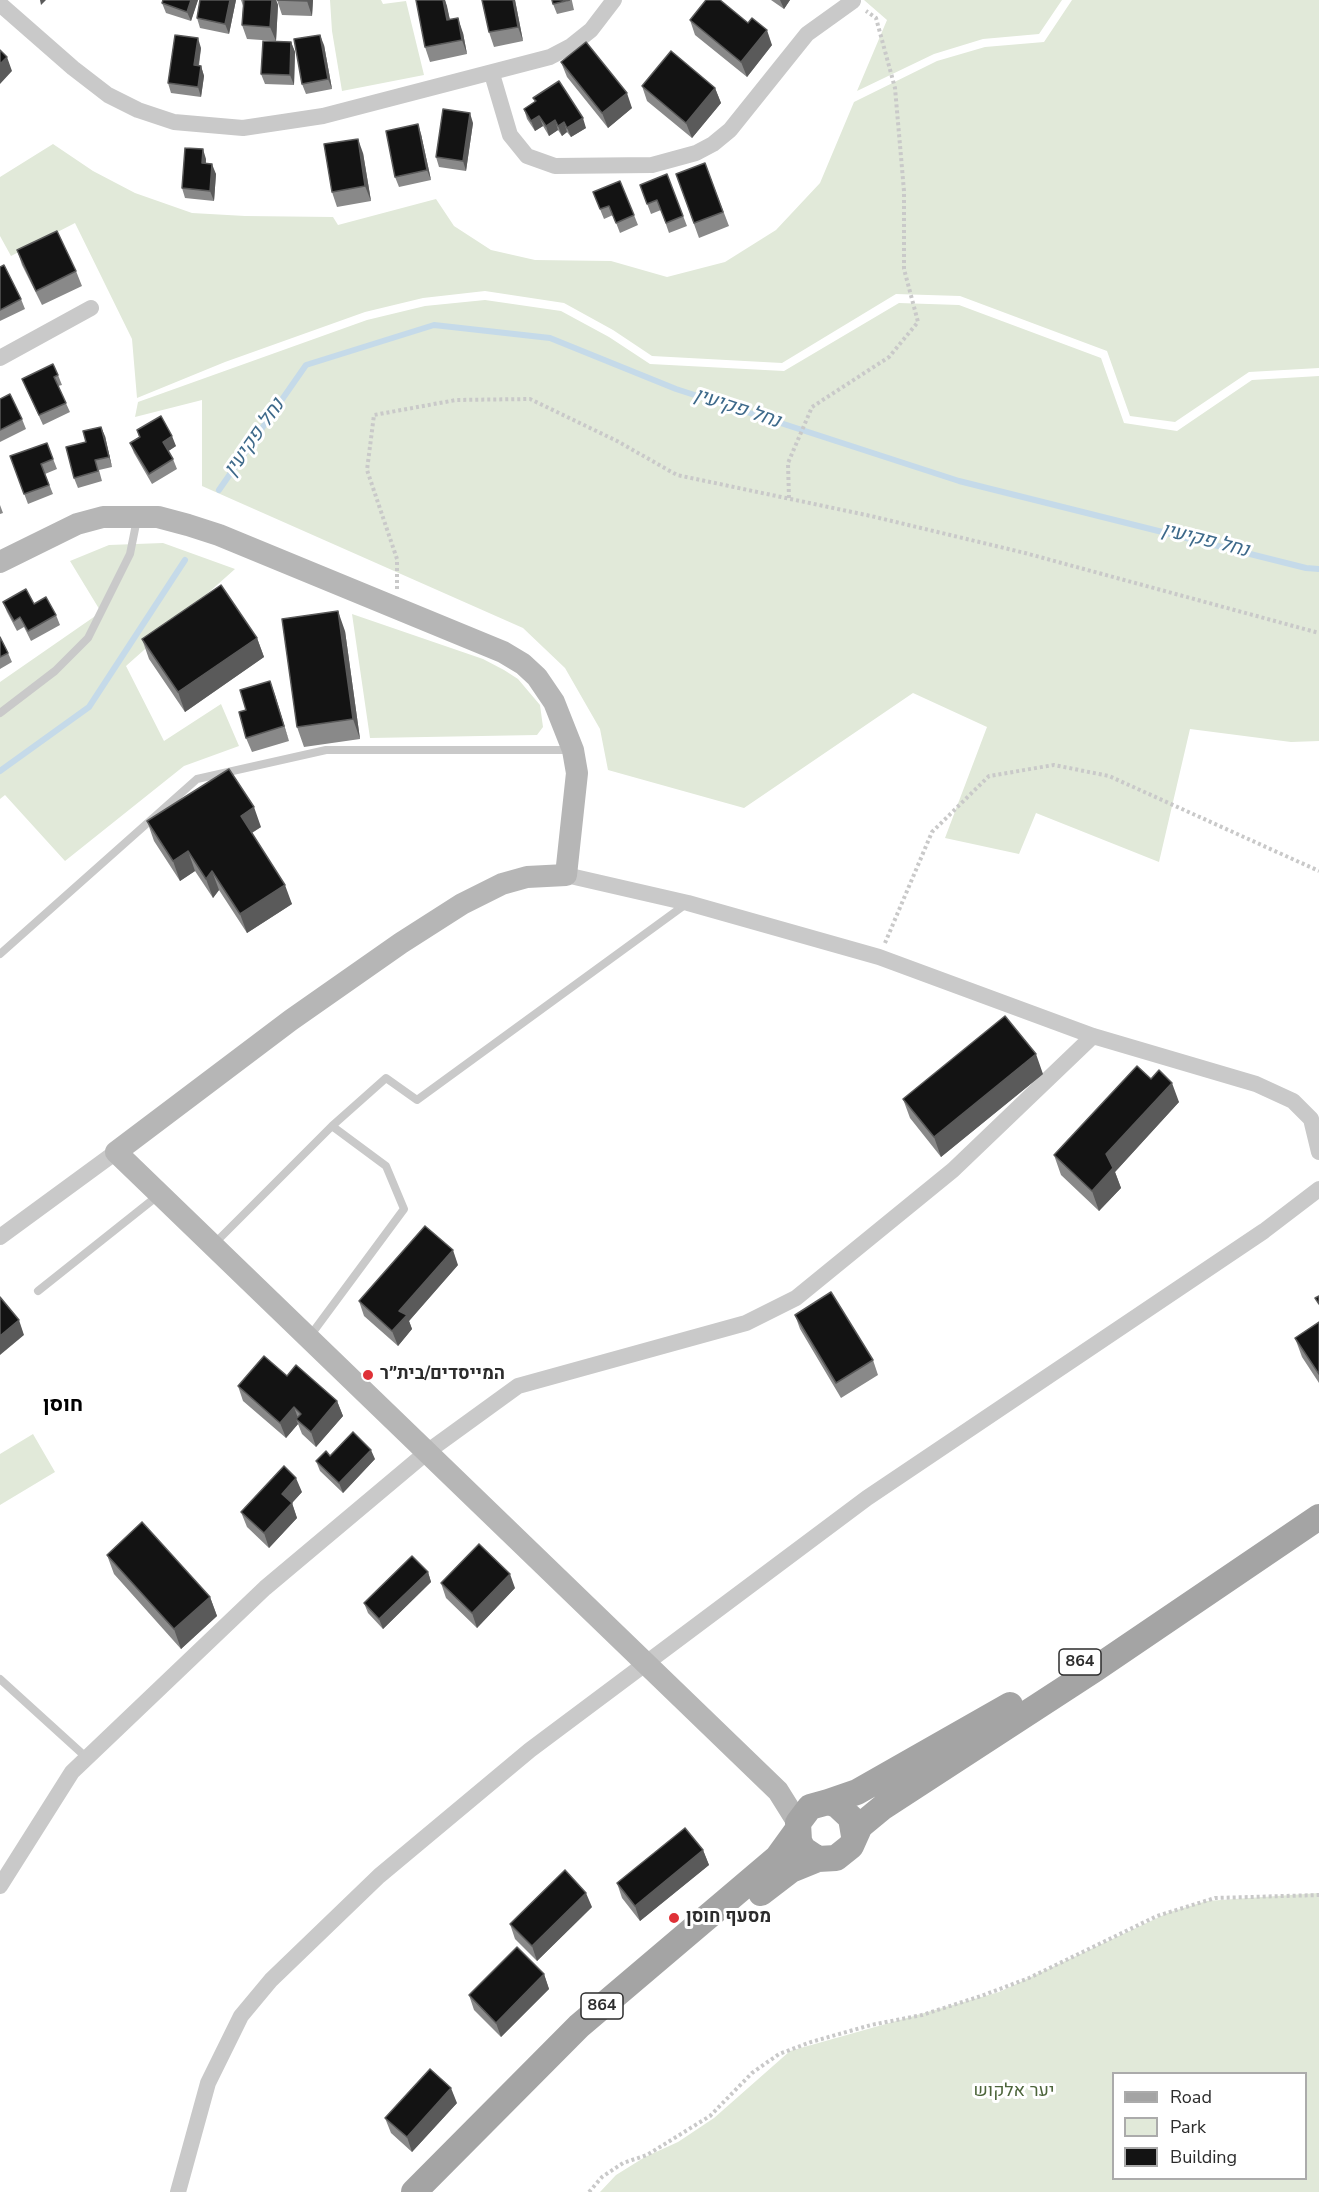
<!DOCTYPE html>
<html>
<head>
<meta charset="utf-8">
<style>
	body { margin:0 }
	#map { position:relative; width:1319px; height:2192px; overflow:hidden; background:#fff; font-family:"Nunito Sans",sans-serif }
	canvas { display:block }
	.legend { position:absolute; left:1112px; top:2072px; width:195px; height:108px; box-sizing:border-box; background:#fff; border:2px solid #ababab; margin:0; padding:8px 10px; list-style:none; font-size:18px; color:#2c2c2c }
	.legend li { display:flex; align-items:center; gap:12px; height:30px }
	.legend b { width:30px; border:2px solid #ababab }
</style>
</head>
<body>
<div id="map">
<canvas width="1319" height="2192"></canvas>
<ul class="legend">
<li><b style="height:8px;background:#a4a4a4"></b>Road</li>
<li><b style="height:16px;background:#e1e9d9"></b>Park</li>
<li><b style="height:16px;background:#131313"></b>Building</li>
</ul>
</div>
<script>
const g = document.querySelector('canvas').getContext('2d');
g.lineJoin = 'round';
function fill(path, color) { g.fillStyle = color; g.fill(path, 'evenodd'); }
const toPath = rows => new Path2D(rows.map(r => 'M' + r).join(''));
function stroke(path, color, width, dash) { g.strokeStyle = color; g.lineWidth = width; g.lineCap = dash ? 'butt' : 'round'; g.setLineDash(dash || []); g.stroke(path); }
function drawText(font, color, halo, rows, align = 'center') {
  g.font = font + ' "Nunito Sans",Heebo,sans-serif'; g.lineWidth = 6; g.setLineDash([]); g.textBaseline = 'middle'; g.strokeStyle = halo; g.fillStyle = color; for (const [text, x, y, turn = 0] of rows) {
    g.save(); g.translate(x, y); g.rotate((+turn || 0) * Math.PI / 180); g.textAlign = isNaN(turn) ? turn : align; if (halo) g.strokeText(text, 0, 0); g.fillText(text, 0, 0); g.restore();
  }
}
const green = toPath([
	[330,0,381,0,383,4,406,1,424,75,342,91,332,31],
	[864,0,1062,0,1039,34,983,39,934,54,857,91,887,20],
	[1072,0,1319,0,1319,368,1249,372,1175,422,1130,416,1107,351,960,296,896,294,782,363,652,356,613,330,564,303,485,291,423,298,365,312,225,362,137,398,132,339,75,223,11,256,0,236,0,177,53,144,93,171,135,193,192,213,245,216,333,217,338,225,436,199,454,226,491,250,535,260,611,261,667,277,725,262,776,230,820,183,854,102,937,61,985,47,1044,42],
	[485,300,561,311,609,337,650,364,784,371,899,303,959,305,1101,358,1124,423,1177,431,1252,380,1319,376,1319,741,1291,742,1190,729,1159,862,1036,813,1019,854,945,838,987,727,913,693,744,808,608,770,600,729,565,668,523,628,202,486,202,400,135,417,138,402,367,320,425,306],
	[163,543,235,569,126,666,164,741,221,704,239,746,184,766,65,861,5,795,0,799,0,682,101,612,70,561,109,545],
	[352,614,483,659,504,670,518,679,540,705,543,727,537,735,370,738],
	[33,1434,55,1472,0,1505,0,1454],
	[1319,1893,1319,2192,600,2192,616,2175,645,2157,678,2142,714,2118,790,2051,999,1992,1170,1912,1207,1901],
	[1114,2074,1306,2074,1306,2178,1114,2178]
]);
const stream = toPath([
	[219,490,306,365,434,325,550,338,676,389,959,481,1306,568,1319,569],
	[0,771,89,707,185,560]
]);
const path = toPath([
	[789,498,788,463,812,407,889,357,918,322,904,269,904,191,895,88,876,18,866,11],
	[397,589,397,559,367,470,374,415,456,400,530,399,617,441,677,475,871,516,1025,553,1319,633],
	[885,943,932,832,989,776,1054,765,1109,776,1319,871],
	[589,2192,602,2177,623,2163,647,2155,710,2116,752,2073,779,2054,811,2042,871,2025,922,2015,981,1996,1029,1978,1157,1916,1215,1898,1319,1895]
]);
const lane = toPath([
	[0,713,55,671,88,638,130,554,137,519],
	[0,954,197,779,326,750,572,750],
	[332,1126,386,1078,417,1100,686,904],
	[213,1245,332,1126,386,1166,404,1209,310,1336],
	[38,1291,160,1194],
	[0,1679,87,1758]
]);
const street = toPath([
	[0,4,73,68,108,95,138,110,174,122,243,128,323,116,550,57,571,46,591,30,614,0],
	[492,74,510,135,527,156,555,166,652,165,696,153,713,144,730,130,807,34,853,1],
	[0,358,91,308],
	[566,875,688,903,879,957,1093,1036,1256,1084,1293,1101,1311,1119,1319,1152],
	[0,1237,116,1152],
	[0,1886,72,1772,265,1588,427,1452,518,1386,746,1323,796,1298,953,1170,1093,1036],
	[178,2192,208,2083,241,2016,271,1980,379,1876,530,1750,867,1498,1264,1231,1319,1189]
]);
const secondary = toPath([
	[0,562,77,524,103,517,158,517,188,525,219,535,503,652,523,664,537,677,554,702,573,750,577,773,566,875,527,877,502,884,462,904,401,943,291,1020,116,1152,778,1791,798,1823]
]);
const primary = toPath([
	[828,1802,857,1792,1010,1705],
	[854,1836,851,1818,837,1805,828,1802,810,1807,798,1823,799,1841,803,1849,818,1859,836,1858,851,1846,860,1826,883,1807,1095,1669,1319,1517],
	[761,1893,791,1870,818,1859],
	[414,2192,579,2026,777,1858,798,1829]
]);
const wall = toPath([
	[198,0,191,21,166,13,162,3],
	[236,0,229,34,200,28,197,18],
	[241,0,276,0,278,5,276,41,247,39,242,25,243,6],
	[277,0,313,0,312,16,282,15],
	[416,0,445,0,450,20,463,33,467,54,430,62,425,47],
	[515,0,523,41,494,47,489,32],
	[572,0,572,1,574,10,557,14,553,4],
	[771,0,790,0,784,9],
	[690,20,772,45,747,77,695,35],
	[291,42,295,52,294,85,265,84,261,74],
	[324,45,332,89,306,94,302,84],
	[201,48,199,66,201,66,204,76,201,97,171,93,168,83],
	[561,62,632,108,608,128,567,77],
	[642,86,715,88,721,103,692,138,647,101],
	[533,98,586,128,571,137,567,132,562,136,558,130,549,136,543,126,535,131,527,119,524,109,535,102],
	[473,123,466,171,439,167,436,157],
	[421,134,431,180,399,187,395,177],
	[363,153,371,201,337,207,332,192],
	[206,159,206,163,216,174,214,201,185,198,182,188],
	[705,163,729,226,699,238,676,174],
	[667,174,687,226,669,233,661,210,651,214,640,185],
	[593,192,634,215,638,225,620,233,613,215,604,219],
	[17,250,76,271,82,286,42,305,22,265],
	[0,267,21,299,25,309,0,321],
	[58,375,62,385,58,386,70,412,43,425,22,379],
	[0,399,22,419,26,429,0,442],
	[137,430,176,446,168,451,173,459,177,469,152,484,134,453,130,443,139,437],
	[105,436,112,467,99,470,102,481,78,488,74,478],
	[47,443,57,469,45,474,53,494,28,504,10,456],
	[0,505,3,513,0,514],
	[3,602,34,604,56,615,60,625,31,641,24,627,17,631,7,612],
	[345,631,360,739,304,747,297,727],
	[0,637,8,653,12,662,0,669],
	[257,638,264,657,185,712,149,659,142,639],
	[270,681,289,741,252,752,246,738,246,710],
	[147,821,261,827,252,833,292,904,247,933,219,890,213,898,195,871,180,881,154,841],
	[1043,1074,941,1157,910,1118,903,1099],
	[1151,1079,1179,1102,1115,1172,1121,1188,1099,1211,1061,1175,1054,1155],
	[458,1265,409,1321,412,1329,398,1346,364,1316,359,1301],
	[795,1315,873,1360,878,1375,841,1398,800,1329],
	[1319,1322,1319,1383,1302,1357,1295,1338],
	[287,1376,337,1401,343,1416,316,1447,302,1434,298,1424,286,1438,243,1401,238,1386],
	[330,1456,375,1459,343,1493,320,1471,316,1461],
	[302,1492,292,1503,297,1518,269,1548,247,1527,241,1512],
	[107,1555,210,1597,217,1616,181,1649,114,1574],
	[428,1572,431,1582,383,1629,368,1613,364,1603],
	[441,1583,515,1588,477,1628,446,1598],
	[703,1850,709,1865,640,1921,622,1898,617,1883],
	[592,1907,537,1961,515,1939,510,1924],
	[544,1974,549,1989,501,2037,474,2010,469,1995],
	[457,2103,412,2152,391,2133,385,2118]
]);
const shadedWall = toPath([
	[40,0,46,0,41,5],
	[191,0,198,0,191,21,187,12],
	[230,0,236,0,229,34,225,24],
	[271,0,276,0,278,5,276,41,270,27],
	[307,0,313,0,312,16,307,1],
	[443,0,445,0,447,6,453,35,447,20],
	[513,0,515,0,523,41,518,27],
	[780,0,790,0,784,9],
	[458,18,463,33,467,54,462,40],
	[767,30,772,45,747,77,741,62],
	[320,35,324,45,332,89,328,79],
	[198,38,201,48,197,75,194,65],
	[291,42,295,52,294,85,290,75],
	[7,57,12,71,0,84,0,64],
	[201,66,204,76,201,97,198,87],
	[715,88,721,103,692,138,686,123],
	[627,93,632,108,608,128,602,113],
	[470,113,473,123,466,171,463,161],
	[539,116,543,126,535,131,531,121],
	[583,118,586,128,571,137,567,128],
	[555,120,558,130,549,136,546,126],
	[564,122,567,132,562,136,558,126],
	[418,124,421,134,431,180,427,170],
	[358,139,363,153,371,201,365,186],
	[203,149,206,159,205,173,202,163],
	[212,164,216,174,214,201,210,191],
	[101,427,105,436,112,467,109,457],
	[172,436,176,446,167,452,163,442],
	[338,611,345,631,360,739,353,719],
	[257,638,264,657,185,712,178,692],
	[270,681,275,695,289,741,284,726],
	[254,807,261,827,248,835,241,816],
	[188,851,195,871,180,881,173,861],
	[212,871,219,890,213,898,206,879],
	[285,885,292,904,247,933,240,914],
	[1036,1054,1043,1074,941,1157,934,1137],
	[1172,1083,1179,1102,1115,1172,1121,1188,1099,1211,1092,1191,1106,1154],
	[453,1250,458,1265,409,1321,412,1329,398,1346,392,1331,399,1311],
	[19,1320,24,1335,0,1355,0,1336],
	[337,1401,343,1416,316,1447,311,1432],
	[294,1407,299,1421,296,1419,298,1424,286,1438,280,1423],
	[371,1450,375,1459,343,1493,339,1483],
	[296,1478,302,1492,292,1503,297,1518,269,1548,264,1533,282,1494],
	[428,1572,431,1582,383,1629,379,1619],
	[510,1574,515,1588,477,1628,472,1613],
	[210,1597,217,1616,181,1649,174,1629],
	[703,1850,709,1865,640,1921,635,1906],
	[586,1893,592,1907,537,1961,532,1946],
	[544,1974,549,1989,501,2037,496,2023],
	[451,2088,457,2103,412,2152,407,2137]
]);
const building = toPath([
	[163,0,191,0,187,12,162,3,163,0],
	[200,0,230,0,225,24,197,18,200,0],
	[244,0,272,0,270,27,242,25,244,0],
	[277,0,307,0,307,1,277,0],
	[416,0,443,0,447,20,458,18,462,40,425,47,416,0],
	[482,0,513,0,518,27,489,32,482,0],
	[552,0,570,0,553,4,552,0],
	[706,0,720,0,748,23,752,18,767,30,741,62,690,20,706,0],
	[175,35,198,38,194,65,201,66,198,87,168,83,175,35],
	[320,35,328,79,302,84,294,39,320,35],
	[263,41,291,42,290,75,261,74,263,41],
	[586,42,627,93,602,113,561,62,586,42],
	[0,50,7,57,0,64,0,50],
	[671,51,715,88,686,123,642,86,671,51],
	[559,81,583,118,567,128,564,122,558,126,555,120,546,126,539,116,531,121,524,109,536,101,533,98,559,81],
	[443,109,470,113,463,161,436,157,443,109],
	[418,124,427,170,395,177,386,131,418,124],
	[358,139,365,186,332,192,324,144,358,139],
	[185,148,203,149,202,163,212,164,210,191,182,188,185,148],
	[705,163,723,212,694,223,676,174,705,163],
	[667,174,683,216,666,223,657,200,647,204,640,185,667,174],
	[620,181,634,215,616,223,609,206,600,209,593,192,620,181],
	[57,231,76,271,36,291,17,250,57,231],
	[4,265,21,299,0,310,0,267,4,265],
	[53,364,58,375,54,377,66,403,39,415,22,379,53,364],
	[10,394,22,419,0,430,0,399,10,394],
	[161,416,172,436,163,442,173,459,149,474,130,443,140,437,137,430,161,416],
	[101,427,109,457,95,460,98,471,74,478,66,447,86,442,83,431,101,427],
	[47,443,53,459,41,464,49,485,24,494,10,456,47,443],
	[221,585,257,638,178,692,142,639,221,585],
	[26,589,34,604,46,597,56,615,28,631,20,617,14,621,3,602,26,589],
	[338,611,353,719,297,727,282,619,338,611],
	[0,637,8,653,0,657,0,637],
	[270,681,284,726,246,738,239,712,246,710,240,690,270,681],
	[229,769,254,807,241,816,285,885,240,914,212,871,206,879,188,851,173,861,147,821,229,769],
	[1005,1016,1036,1054,934,1137,903,1099,1005,1016],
	[1137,1066,1151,1079,1159,1070,1172,1083,1106,1154,1113,1168,1092,1191,1054,1155,1137,1066],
	[425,1226,453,1250,399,1311,407,1315,392,1331,359,1301,425,1226],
	[831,1292,873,1360,836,1383,795,1315,831,1292],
	[1319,1296,1319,1304,1315,1298,1319,1296],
	[0,1297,19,1320,0,1336,0,1297],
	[1319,1322,1319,1374,1295,1338,1319,1322],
	[264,1356,287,1376,296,1365,337,1401,311,1432,296,1419,301,1414,294,1407,280,1423,238,1386,264,1356],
	[353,1432,371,1450,339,1483,316,1461,326,1451,330,1456,353,1432],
	[284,1466,296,1478,282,1494,292,1503,264,1533,241,1512,284,1466],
	[142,1522,210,1597,174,1629,107,1555,142,1522],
	[479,1544,510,1574,472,1613,441,1583,479,1544],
	[412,1556,428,1572,379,1619,364,1603,412,1556],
	[685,1828,703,1850,635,1906,617,1883,685,1828],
	[565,1870,586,1893,532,1946,510,1924,565,1870],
	[517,1947,544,1974,496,2023,469,1995,517,1947],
	[430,2069,451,2088,407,2137,385,2118,430,2069]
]);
const markers = [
	[368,1375,6,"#df3137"],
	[674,1918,6,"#df3137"]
];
const shields = [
	[1080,1662,42],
	[602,2006,42]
];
const shieldNames = [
	["864",1080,1662],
	["864",602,2006]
];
const poiNames = [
	["המייסדים/בית״ר",380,1375],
	["מסעף חוסן",686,1918]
];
const parkNames = [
	["יער אלקוש",1014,2092]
];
const waterNames = [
	["נחל פקיעין",737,409,18],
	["נחל פקיעין",255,438,-55],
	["נחל פקיעין",1205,541,14]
];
const quarterNames = [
	["חוסן",63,1406]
];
fill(green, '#e1e9d9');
stroke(stream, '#c5dae9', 6);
stroke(path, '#c9c9c9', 4, [3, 3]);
stroke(lane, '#c9c9c9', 8);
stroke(street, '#c9c9c9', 16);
stroke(secondary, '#b6b6b6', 22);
stroke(primary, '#a4a4a4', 26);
fill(wall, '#898989');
fill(shadedWall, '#5a5a5a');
fill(building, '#131313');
stroke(building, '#5a5a5a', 1.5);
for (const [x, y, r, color] of markers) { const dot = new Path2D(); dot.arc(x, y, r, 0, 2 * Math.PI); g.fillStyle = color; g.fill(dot); stroke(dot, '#fff', 2); }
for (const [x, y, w] of shields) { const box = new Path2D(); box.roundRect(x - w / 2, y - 13, w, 26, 4.5); g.fillStyle = '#fff'; g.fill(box); stroke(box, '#2c2c2c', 1.5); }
drawText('bold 16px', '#2c2c2c', null, shieldNames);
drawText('bold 18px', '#2c2c2c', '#fff', poiNames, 'left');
drawText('18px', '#4d653b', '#fff', parkNames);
drawText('italic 20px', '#3d698a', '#fff', waterNames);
drawText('bold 21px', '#000', '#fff', quarterNames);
</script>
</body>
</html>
